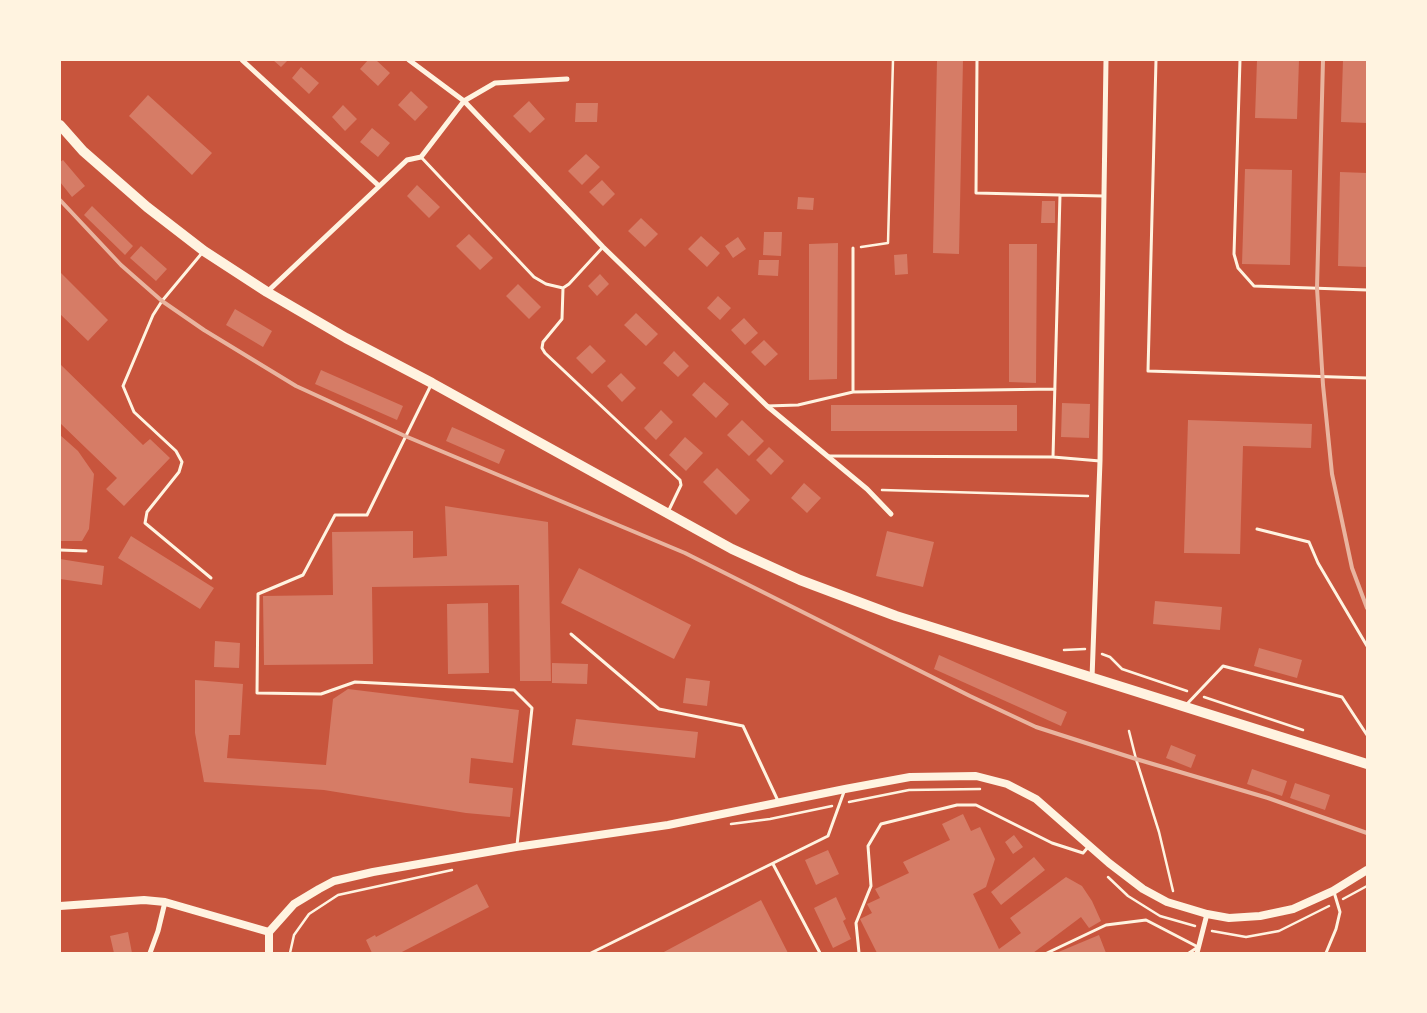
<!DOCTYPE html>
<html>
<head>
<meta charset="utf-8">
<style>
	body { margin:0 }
	#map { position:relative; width:1427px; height:1013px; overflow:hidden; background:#c8553d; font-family:"PT Sans",sans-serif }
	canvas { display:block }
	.frame { position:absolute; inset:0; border:61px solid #fff3e0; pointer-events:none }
</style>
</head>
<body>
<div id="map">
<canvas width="1427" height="1013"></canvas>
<div class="frame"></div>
</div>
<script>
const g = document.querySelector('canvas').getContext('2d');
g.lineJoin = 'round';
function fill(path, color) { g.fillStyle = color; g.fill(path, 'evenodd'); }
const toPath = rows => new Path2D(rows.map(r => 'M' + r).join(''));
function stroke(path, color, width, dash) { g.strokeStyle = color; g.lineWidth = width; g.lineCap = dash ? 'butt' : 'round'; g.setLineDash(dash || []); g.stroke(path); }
const building = toPath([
	[273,60,288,60,281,67],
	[368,60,376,60,390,73,378,86,360,69],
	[937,60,963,60,959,254,933,253],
	[1257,60,1299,60,1297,119,1255,118],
	[1343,60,1367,60,1367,123,1341,122],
	[301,67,319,83,309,94,292,78],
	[411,91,428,107,415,121,398,105],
	[148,95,212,153,192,175,129,116],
	[529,101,545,119,530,133,513,116],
	[576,103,598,103,597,122,575,122],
	[343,105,357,119,345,131,332,117],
	[372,128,390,143,378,157,360,142],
	[586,154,600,167,582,185,568,171],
	[63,160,85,186,72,197,60,182,60,162],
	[1245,169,1292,170,1290,265,1242,264],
	[1340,172,1367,173,1367,267,1338,266],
	[602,180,615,194,603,206,589,192],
	[417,185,440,207,429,218,407,196],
	[798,197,814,198,813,210,797,209],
	[1042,201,1055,201,1055,223,1041,223],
	[92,206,133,246,125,255,84,215],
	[641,218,658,234,645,247,628,231],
	[764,232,782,232,781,256,763,255],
	[469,234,493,258,480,270,456,246],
	[701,236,720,253,707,267,688,249],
	[738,237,746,249,733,258,725,246],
	[838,243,837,379,809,380,809,244],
	[1009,244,1037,244,1036,383,1009,382],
	[141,246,167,269,156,281,130,258],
	[907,254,908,274,895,275,894,255],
	[759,260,779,260,778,276,758,275],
	[60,272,108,320,88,341,60,314],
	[600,274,609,284,597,296,588,286],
	[518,284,541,307,529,319,506,296],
	[718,296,731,308,720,320,707,308],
	[235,309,272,331,263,347,226,325],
	[636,313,658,334,646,346,624,325],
	[744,318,758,333,745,345,731,330],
	[764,340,778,354,765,366,751,352],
	[590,345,606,361,592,374,576,358],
	[674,351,689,366,678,377,663,363],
	[60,364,143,445,150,439,170,458,124,506,106,489,117,478,60,423],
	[321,370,403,406,397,420,315,384],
	[621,373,636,388,622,402,607,386],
	[704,382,729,404,716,418,692,395],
	[1062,403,1090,404,1089,438,1061,437],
	[831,405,1017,405,1017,431,831,431],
	[661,410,673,422,656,440,644,428],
	[742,420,764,441,749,456,727,435],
	[1188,420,1312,424,1311,448,1243,446,1240,554,1184,553],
	[452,427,505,450,499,464,446,441],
	[60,435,78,451,94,474,89,529,82,541,60,541],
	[685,437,703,453,686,471,669,455],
	[769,447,784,461,771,475,756,460],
	[717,468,750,500,736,515,703,482],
	[804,483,821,498,807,513,791,498],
	[445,506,548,522,551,681,520,681,519,585,372,587,373,664,264,665,263,596,333,595,332,532,413,531,413,558,447,556],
	[887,531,934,542,923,587,876,576],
	[131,536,214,588,200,609,118,558],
	[60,559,104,566,102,585,60,579],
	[579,568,691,625,674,659,561,603],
	[1155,601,1222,607,1220,630,1153,624],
	[488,603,489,673,448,674,447,604],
	[215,641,240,643,239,668,214,667],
	[1259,648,1302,660,1297,678,1254,666],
	[939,655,1067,712,1061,726,934,669],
	[552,663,588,664,587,684,552,683],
	[686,678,710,681,707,706,683,703],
	[195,680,243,684,240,735,229,735,227,758,326,765,333,699,348,689,519,710,513,763,471,758,469,783,513,788,510,817,466,813,324,790,204,782,195,733],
	[576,719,698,732,695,758,572,745],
	[1171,745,1196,755,1191,768,1166,758],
	[1252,769,1287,781,1282,796,1247,784],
	[1295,783,1330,795,1325,810,1290,798],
	[963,814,971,831,980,827,995,859,986,887,973,894,999,949,1021,933,1010,918,1066,877,1082,886,1092,901,1101,921,1089,928,1081,917,1033,953,877,953,860,919,872,913,867,904,880,898,875,889,909,873,903,862,950,840,942,824],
	[1014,835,1023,847,1013,854,1005,842],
	[828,850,839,874,816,885,805,860],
	[1034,857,1045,870,1001,905,991,892],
	[477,884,489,907,400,953,372,953,366,940,375,935,376,937],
	[836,897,846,919,843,921,851,939,833,948,814,908],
	[761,900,788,953,662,953],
	[128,932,132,953,114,953,110,936],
	[1099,935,1106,953,1056,953]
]);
const path = toPath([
	[861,247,888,243,893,60],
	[882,490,1088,496],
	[1064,650,1085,649],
	[1102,654,1110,657,1122,669,1187,691],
	[1204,697,1303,730],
	[1129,731,1136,759,1159,832,1173,891],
	[849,802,909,790,980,789],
	[731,824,770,819,832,806],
	[1108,877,1128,896,1160,916,1195,926],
	[1343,899,1367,886],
	[1212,931,1246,937,1279,931,1329,906],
	[290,953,294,935,309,914,338,895,452,870]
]);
const service = toPath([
	[977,60,976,193,1060,195],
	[1156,60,1148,371,1367,378],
	[1240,60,1234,254,1238,268,1254,286,1367,290],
	[421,157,534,277,546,284,563,288,569,284,603,247],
	[202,253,162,301,153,315,123,386,134,412,176,451,182,462,179,472,147,512,145,523,211,578],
	[563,288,562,319,543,342,542,348,545,353,680,480,681,485,668,512],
	[431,385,367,515,335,515,303,575,258,594,257,693,321,694,355,682,514,690,532,708,517,845],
	[853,392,853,248],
	[767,406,798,405,853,392,1055,389],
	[828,456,1053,457,1100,461],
	[1053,457,1060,195,1103,196],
	[1257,529,1309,542,1318,563,1367,646],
	[60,550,86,551],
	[571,634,659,709,743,726,779,803],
	[1186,705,1223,666,1342,697,1367,735],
	[773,864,820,953],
	[591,953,828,836,845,789],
	[859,953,856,923,871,886,868,846,881,824,957,805,976,805,1052,843,1083,853,1089,846],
	[1047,953,1106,925,1146,920,1198,947,1189,953],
	[1326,953,1336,929,1340,912,1334,892]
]);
const minor = toPath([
	[242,60,379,186],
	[409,60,464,101,603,247,767,406,867,489,891,514],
	[267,292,407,160,421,157,464,101,495,83,567,79],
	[1092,678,1100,461,1106,60],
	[150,953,158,931,165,902],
	[1197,953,1207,914]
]);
const tertiary = toPath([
	[60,906,144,900,165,902,269,932],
	[269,932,294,904,319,889,334,881,373,872,516,847,668,825,845,789,910,777,976,776,1007,784,1036,799,1109,863,1143,889,1167,902,1207,914,1229,918,1260,916,1293,909,1333,891,1367,870],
	[269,932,269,953]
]);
const primary = toPath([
	[60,125,83,151,147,207,204,251,267,292,346,338,432,383,732,549,800,580,896,616,1367,764]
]);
const rail = toPath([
	[1323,60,1317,288,1323,385,1332,474,1352,568,1367,608],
	[60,200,121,265,162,301,204,330,296,386,405,436,685,553,970,696,1036,727,1136,759,1268,798,1367,833]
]);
fill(building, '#d67c66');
stroke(path, '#fff3e0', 2.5);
stroke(service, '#fff3e0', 3);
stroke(minor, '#fff3e0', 5);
stroke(tertiary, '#fff3e0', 8);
stroke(primary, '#fff3e0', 10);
stroke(rail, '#e9b49f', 4);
</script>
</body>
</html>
